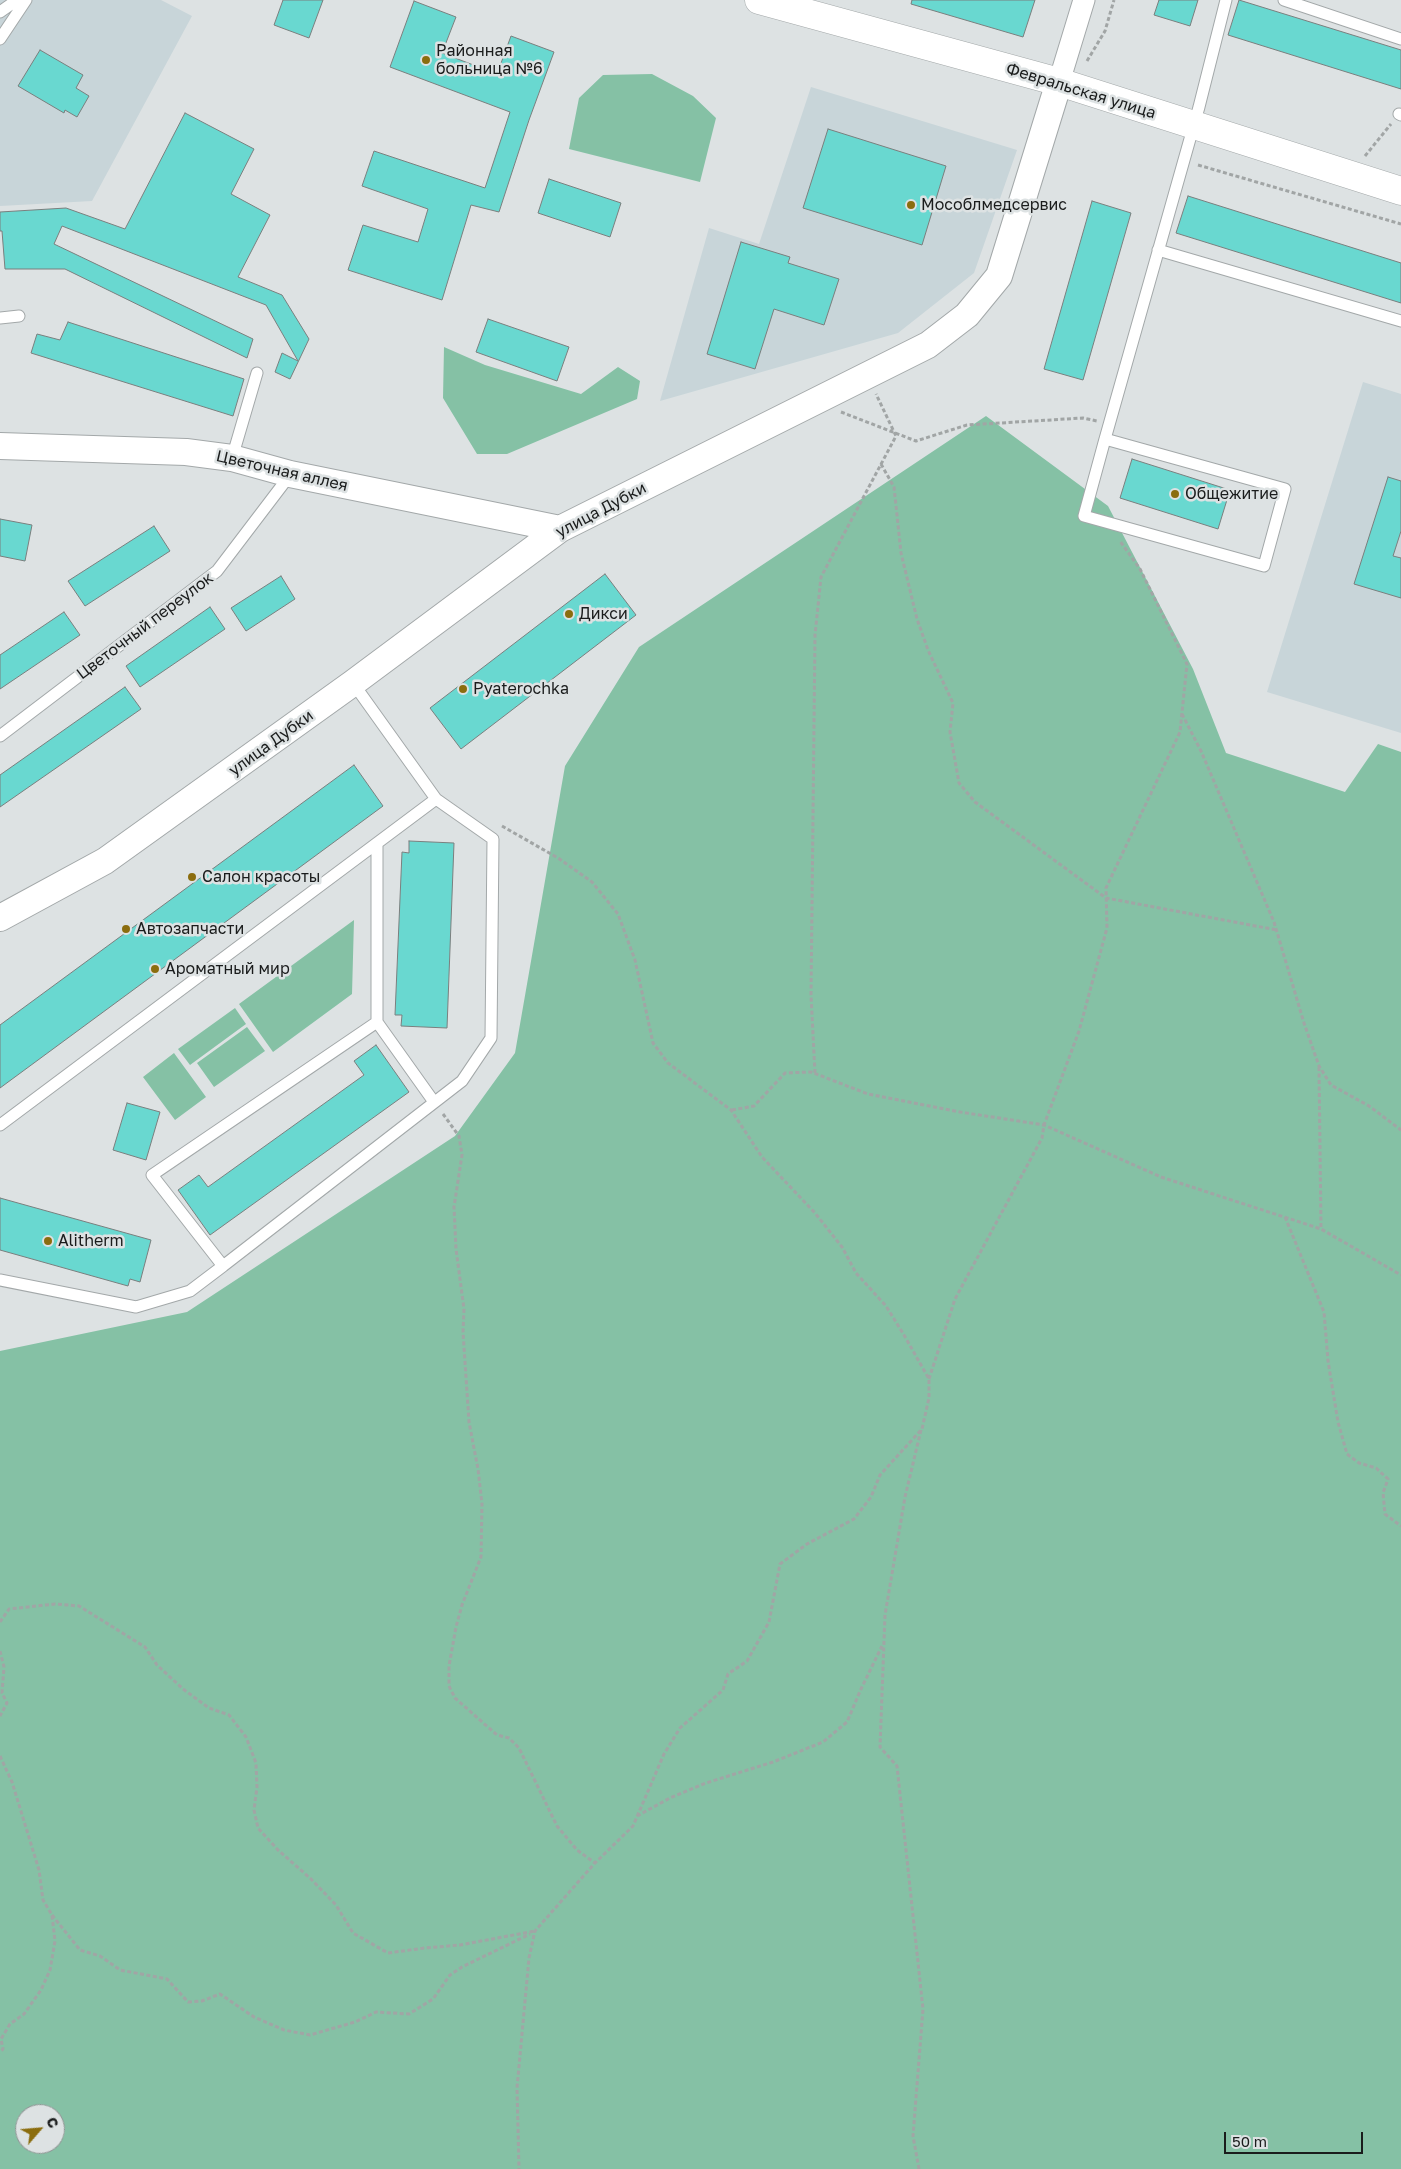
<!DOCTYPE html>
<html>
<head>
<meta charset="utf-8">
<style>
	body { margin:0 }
	#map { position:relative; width:1401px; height:2169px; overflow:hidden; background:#dde2e3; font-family:"Golos Text",sans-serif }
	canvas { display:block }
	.north { position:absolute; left:15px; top:2104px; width:50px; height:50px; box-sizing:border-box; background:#dde2e3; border:1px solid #8f9393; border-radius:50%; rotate:63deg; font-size:14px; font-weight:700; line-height:20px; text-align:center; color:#1a1c1c }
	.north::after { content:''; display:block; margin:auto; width:18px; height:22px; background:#8b6d0e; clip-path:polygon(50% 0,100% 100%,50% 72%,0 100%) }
	.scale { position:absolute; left:1224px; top:2132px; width:139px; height:22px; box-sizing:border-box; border:2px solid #1a1c1c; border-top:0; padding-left:6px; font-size:15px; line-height:18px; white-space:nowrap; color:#1a1c1c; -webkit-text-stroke:4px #dde2e3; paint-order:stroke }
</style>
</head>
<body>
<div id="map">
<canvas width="1401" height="2169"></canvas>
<div class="north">С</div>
<div class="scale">50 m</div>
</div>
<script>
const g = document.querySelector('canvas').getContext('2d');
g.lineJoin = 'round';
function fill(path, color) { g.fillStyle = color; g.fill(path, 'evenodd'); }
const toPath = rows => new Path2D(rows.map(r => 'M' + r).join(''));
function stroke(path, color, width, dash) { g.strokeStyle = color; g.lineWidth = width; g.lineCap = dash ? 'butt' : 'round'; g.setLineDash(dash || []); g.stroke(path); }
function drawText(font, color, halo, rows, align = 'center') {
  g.font = font + ' "Golos Text",sans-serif'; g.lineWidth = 5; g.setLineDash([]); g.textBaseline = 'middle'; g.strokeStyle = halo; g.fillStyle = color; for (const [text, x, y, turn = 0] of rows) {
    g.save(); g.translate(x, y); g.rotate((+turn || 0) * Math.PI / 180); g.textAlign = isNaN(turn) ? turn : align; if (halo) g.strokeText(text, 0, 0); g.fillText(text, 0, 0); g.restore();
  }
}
const built = toPath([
	[0,0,161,0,192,16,92,201,0,206],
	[811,87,1017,150,974,273,898,333,660,401,709,228,759,244],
	[1363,382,1401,394,1401,733,1267,692]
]);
const green = toPath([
	[652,74,693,96,716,118,700,182,569,149,579,98,603,75],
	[444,347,485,365,581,394,618,367,640,381,637,399,507,454,477,454,443,398],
	[986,416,1108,506,1193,669,1226,753,1345,792,1378,744,1401,752,1401,2169,0,2169,0,1351,187,1312,455,1136,515,1053,565,766,639,647],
	[25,2114,55,2114,55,2144,25,2144],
	[354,920,352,994,273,1052,239,1004],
	[235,1008,246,1024,190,1065,178,1049],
	[247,1027,265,1051,214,1087,197,1063],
	[174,1053,206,1097,175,1120,143,1077]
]);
const building = toPath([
	[283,0,323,0,309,38,274,25,283,0],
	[912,0,1035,0,1023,37,911,4,912,0],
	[1159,0,1198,0,1190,26,1154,15,1159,0],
	[1239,0,1401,50,1401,89,1228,35,1239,0],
	[414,1,456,17,442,53,497,74,511,36,554,52,529,120,499,212,471,205,442,300,348,270,363,225,418,242,428,209,362,186,374,151,485,188,510,112,390,67,414,1],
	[40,50,83,75,76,88,89,96,77,117,65,110,64,113,18,86,40,50],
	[185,113,254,149,231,194,270,215,238,277,282,295,309,339,290,379,275,372,282,353,298,361,266,305,62,226,54,244,253,339,247,358,65,269,5,269,2,231,0,231,0,212,66,208,125,229,185,113],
	[828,129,946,166,922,245,803,208,828,129],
	[549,179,621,203,610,237,538,213,549,179],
	[1188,196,1401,263,1401,303,1176,233,1188,196],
	[1092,201,1131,213,1083,380,1044,369,1092,201],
	[741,242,790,257,788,263,839,279,824,325,774,309,755,369,707,354,741,242],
	[488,319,569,347,557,381,476,352,488,319],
	[68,322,244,379,233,416,31,353,37,334,60,340,68,322],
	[1132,459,1230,490,1218,529,1120,498,1132,459],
	[1388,477,1401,481,1401,531,1393,556,1401,558,1401,598,1354,584,1388,477],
	[0,519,32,525,25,561,0,556,0,519],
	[154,526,170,551,85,606,68,581,154,526],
	[605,574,636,615,461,749,430,708,605,574],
	[281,576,295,599,246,631,231,608,281,576],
	[210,607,225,629,140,687,126,666,210,607],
	[64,612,80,635,0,689,0,655,64,612],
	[125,687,141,709,0,807,0,775,125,687],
	[354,765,383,806,0,1088,0,1025,354,765],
	[409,841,454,843,447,1028,401,1026,402,1015,395,1015,402,852,409,853,409,841],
	[376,1045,409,1092,210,1235,178,1190,199,1175,208,1187,364,1075,354,1061,376,1045],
	[127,1103,160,1112,146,1160,113,1150,127,1103],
	[0,1198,151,1240,140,1282,130,1279,128,1286,0,1250,0,1198]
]);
const path = toPath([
	[1087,61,1105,31,1114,0],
	[1365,156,1391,124],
	[1198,165,1401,224],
	[841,412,916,441,967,425,1083,418,1097,421],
	[881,464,894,487,901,553,917,619,928,650,953,703,950,732,959,783,975,802,1106,898,1277,930],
	[1182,714,1201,751,1274,922,1304,1023,1319,1066,1331,1085,1369,1106,1401,1130],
	[502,826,558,858,592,882,618,914,635,960,653,1043,668,1063,731,1110,762,1157,815,1213,842,1247,856,1273,886,1306,904,1335,929,1379,929,1398,922,1429,880,1475,871,1497,854,1519,807,1544,780,1564,769,1622,747,1661,728,1674,723,1690,680,1728,664,1754,633,1826,595,1863,535,1931,529,1958,517,2088,519,2169],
	[1319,1067,1321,1229],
	[815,1073,811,995,815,635,821,577,896,436,876,394],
	[732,1110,754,1106,785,1073,811,1072,868,1094,960,1112,1044,1125,1161,1177,1321,1229,1401,1275],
	[443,1114,459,1136,462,1155,454,1207,456,1249,464,1309,463,1332,469,1422,478,1469,482,1504,481,1557,462,1605,456,1627,449,1666,449,1686,455,1698,497,1735,509,1738,519,1748,557,1826,577,1850,595,1863],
	[1285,1217,1324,1312,1328,1361,1338,1422,1347,1454,1359,1463,1376,1468,1388,1479,1383,1493,1385,1514,1401,1526],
	[929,1379,955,1299,1042,1138,1044,1125,1079,1031,1107,928,1106,888,1180,732,1187,664,1140,569,1120,541],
	[0,1622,9,1609,55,1604,79,1606,145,1647,157,1665,183,1689,209,1708,229,1715,246,1737,256,1763,257,1787,254,1810,258,1828,278,1850,311,1879,336,1905,353,1933,388,1953,425,1948,460,1945,535,1931],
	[0,1651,4,1667,2,1693,7,1703,0,1716],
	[0,1756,12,1782,39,1870,43,1900,52,1915,55,1941,50,1970,41,1990,24,2014,10,2024,1,2039,3,2049,0,2052],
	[637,1816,670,1798,706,1783,773,1762,823,1742,847,1722,861,1689,882,1646],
	[52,1915,80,1950,100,1956,120,1970,167,1979,188,2002,202,2001,220,1994,254,2017,284,2030,310,2035,355,2022,376,2012,409,2014,433,1999,450,1975,462,1967,530,1934],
	[919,2169,913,2136,923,2009,897,1766,880,1747,885,1615,905,1497,921,1430]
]);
const service = toPath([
	[1284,0,1401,39],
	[0,12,17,0],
	[0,39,26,0],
	[1399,114,1401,115],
	[1158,250,1401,321],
	[0,318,19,316],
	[1105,439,1084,516,1264,566,1285,489,1105,439,1199,107,1226,0],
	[232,458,257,373],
	[353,683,436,799,493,839,491,1038,462,1081,223,1266,152,1175,377,1022,434,1102],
	[0,736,217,571,290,475],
	[377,1022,377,843],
	[0,1125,436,799],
	[0,1280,136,1307,190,1291,223,1266]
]);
const minor = toPath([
	[1059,82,1084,0]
]);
const tertiary = toPath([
	[0,446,186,452,232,458,290,474,560,529],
	[0,918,105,861,353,683,560,529,928,345,967,315,999,276,1059,82]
]);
const secondary = toPath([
	[759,0,1059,82,1401,191]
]);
const markers = [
	[426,60,5,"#8b6d0e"],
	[911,205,5,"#8b6d0e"],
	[1175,494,5,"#8b6d0e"],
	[569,614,5,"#8b6d0e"],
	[463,689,5,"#8b6d0e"],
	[192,877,5,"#8b6d0e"],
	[126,929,5,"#8b6d0e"],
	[155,969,5,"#8b6d0e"],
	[48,1241,5,"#8b6d0e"]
];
const poiNames = [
	["Районная",436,51],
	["больница №6",436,69],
	["Мособлмедсервис",921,205],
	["Общежитие",1185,494],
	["Дикси",579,614],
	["Pyaterochka",473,689],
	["Салон красоты",202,877],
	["Автозапчасти",136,929],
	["Ароматный мир",165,969],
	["Alitherm",58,1241]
];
const streetNames = [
	["Февральская улица",1081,91,17],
	["Цветочная аллея",282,471,13],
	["улица Дубки",601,510,-28],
	["Цветочный переулок",145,626,-37],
	["улица Дубки",271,743,-36]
];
fill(built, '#c8d5d9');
fill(green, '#85c1a5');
fill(building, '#69d8d0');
stroke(building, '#7a7f7e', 1);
stroke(service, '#a3a8a9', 13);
stroke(minor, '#a3a8a9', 23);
stroke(tertiary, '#a3a8a9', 28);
stroke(secondary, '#a3a8a9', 29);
stroke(path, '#a1a5a5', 3, [4, 2.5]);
stroke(service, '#fff', 11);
stroke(minor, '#fff', 21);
stroke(tertiary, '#fff', 26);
stroke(secondary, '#fff', 28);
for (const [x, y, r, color] of markers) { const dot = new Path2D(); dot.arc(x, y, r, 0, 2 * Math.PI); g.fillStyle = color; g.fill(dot); stroke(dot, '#dde2e3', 2); }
drawText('16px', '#1a1c1c', '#dde2e3', poiNames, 'left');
drawText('16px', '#1a1c1c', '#dde2e3', streetNames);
</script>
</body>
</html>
